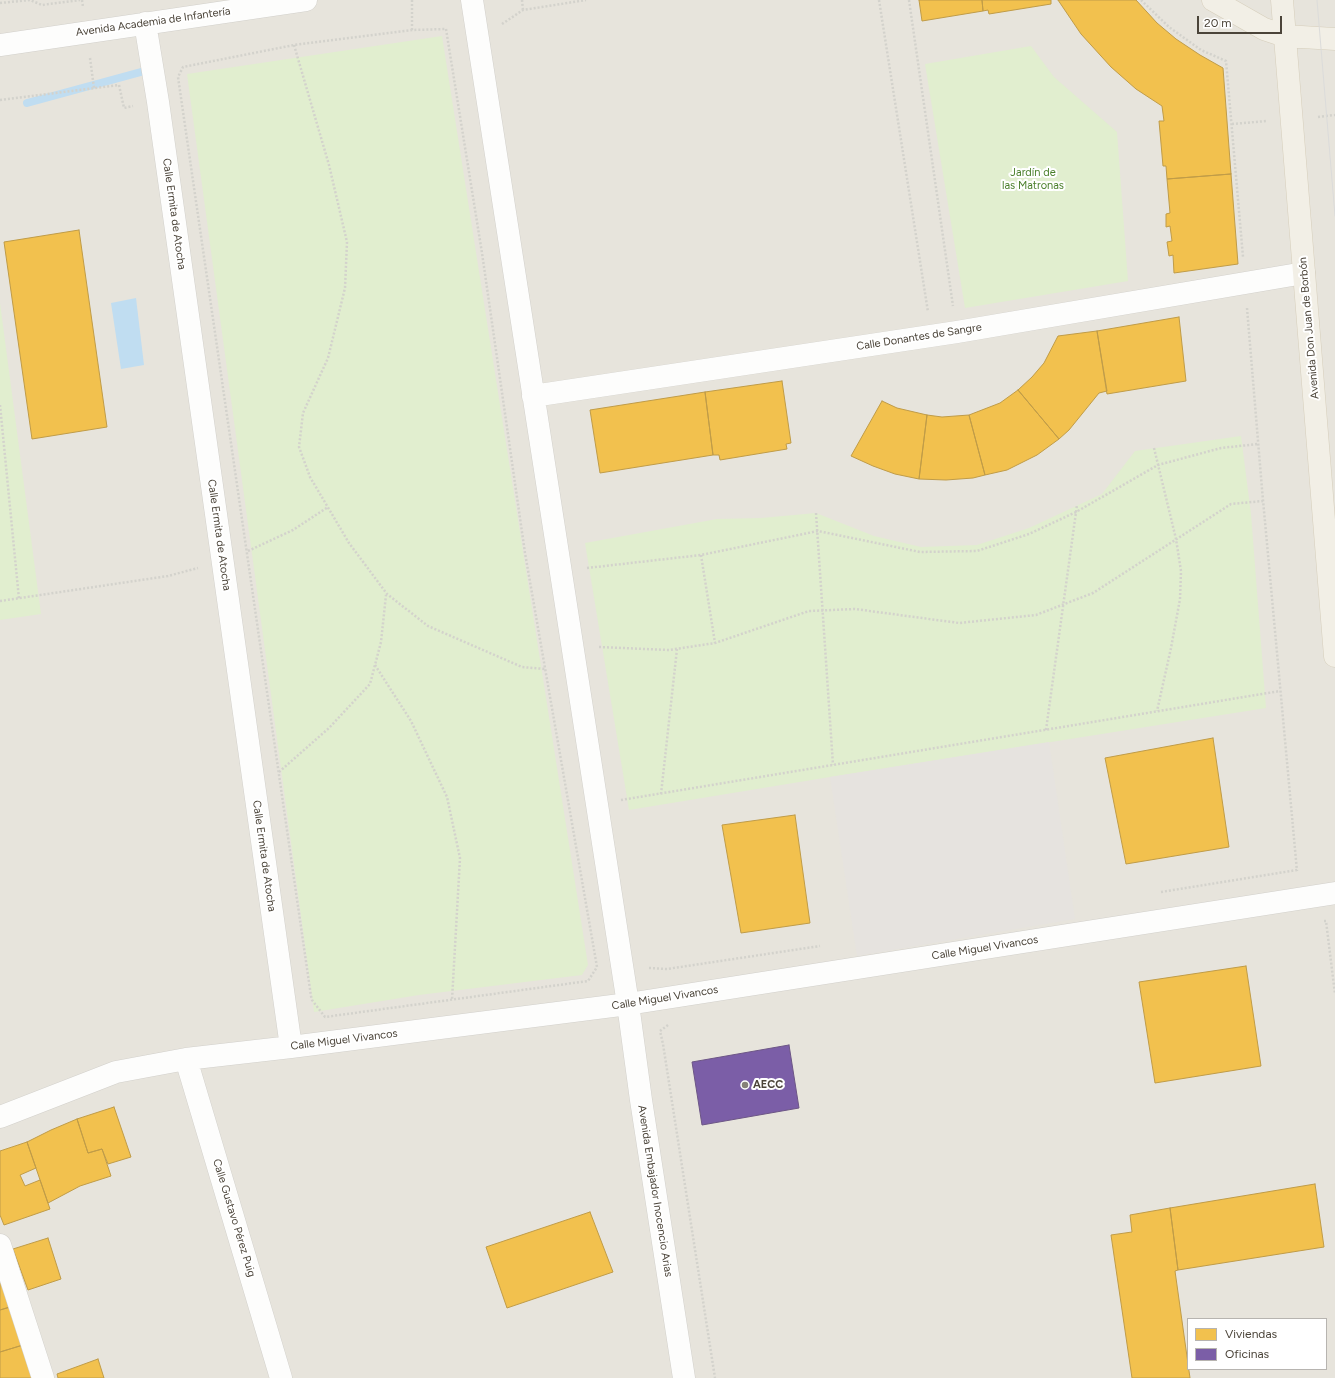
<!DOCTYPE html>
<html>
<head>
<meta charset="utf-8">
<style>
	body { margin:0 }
	#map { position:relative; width:1335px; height:1378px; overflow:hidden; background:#f4f2ee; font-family:Figtree,sans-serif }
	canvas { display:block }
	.legend { position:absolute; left:1187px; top:1318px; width:140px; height:52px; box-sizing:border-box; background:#fff; border:1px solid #b7b4b0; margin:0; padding:5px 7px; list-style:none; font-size:12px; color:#4b4439 }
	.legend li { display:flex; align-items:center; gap:8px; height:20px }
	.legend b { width:20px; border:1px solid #b7b4b0 }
	.scale { position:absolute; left:1197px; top:16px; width:85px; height:18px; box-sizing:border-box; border:2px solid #4b4439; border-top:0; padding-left:5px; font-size:12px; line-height:14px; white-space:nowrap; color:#4b4439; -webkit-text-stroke:3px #fff; paint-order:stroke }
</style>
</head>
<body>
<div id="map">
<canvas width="1335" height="1378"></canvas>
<ul class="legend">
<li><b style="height:11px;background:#f2c14e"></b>Viviendas</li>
<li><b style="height:11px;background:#7b5ea7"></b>Oficinas</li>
</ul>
<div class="scale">20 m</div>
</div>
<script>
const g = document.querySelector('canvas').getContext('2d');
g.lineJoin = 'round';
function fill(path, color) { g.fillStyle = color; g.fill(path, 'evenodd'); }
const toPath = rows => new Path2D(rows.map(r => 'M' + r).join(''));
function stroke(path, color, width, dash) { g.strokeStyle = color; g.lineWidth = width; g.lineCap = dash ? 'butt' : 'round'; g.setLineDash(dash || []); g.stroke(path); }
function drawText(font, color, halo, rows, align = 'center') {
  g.font = font + ' Figtree,sans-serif'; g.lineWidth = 4; g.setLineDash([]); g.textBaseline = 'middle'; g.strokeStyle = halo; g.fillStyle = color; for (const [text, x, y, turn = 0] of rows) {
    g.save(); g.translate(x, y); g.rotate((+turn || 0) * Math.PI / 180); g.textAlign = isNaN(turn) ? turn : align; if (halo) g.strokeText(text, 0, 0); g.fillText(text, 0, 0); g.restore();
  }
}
const residential = toPath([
	[0,0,1335,0,1335,1378,0,1378],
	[1188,1319,1326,1319,1326,1369,1188,1369]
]);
const green = toPath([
	[442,36,588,965,582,975,419,995,314,1012,187,74],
	[1031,46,1054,77,1117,132,1128,281,965,308,925,64],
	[0,303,41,614,0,620],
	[1241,436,1251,514,1266,708,830,777,629,810,585,543,717,519,761,518,816,513,874,536,921,547,977,545,1029,528,1102,494,1135,451]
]);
const parking = toPath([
	[1049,742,1075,919,857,956,830,777]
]);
const water = toPath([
	[136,298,144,365,121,369,111,303]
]);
const homes = toPath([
	[919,0,982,0,983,11,922,21,919,0],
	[982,0,1051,0,1051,4,989,14,988,10,983,11,982,0],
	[1058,0,1136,0,1157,23,1176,39,1200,55,1223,68,1231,174,1167,179,1166,166,1163,166,1159,121,1164,121,1162,106,1136,89,1111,67,1081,34,1058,0],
	[1231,174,1238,264,1174,273,1173,255,1169,256,1167,242,1172,241,1170,226,1166,227,1166,214,1170,213,1167,179,1231,174],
	[79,230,107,427,32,439,4,242,79,230],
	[1179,317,1186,381,1107,394,1097,331,1179,317],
	[1097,331,1107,391,1099,393,1069,430,1059,439,1018,390,1032,377,1044,363,1058,336,1097,331],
	[782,381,791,443,786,444,787,449,720,460,719,455,713,455,705,392,782,381],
	[1018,390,1059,439,1037,455,1007,470,985,475,969,415,1000,403,1018,390],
	[705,392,713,455,600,473,590,410,705,392],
	[882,401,897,408,927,415,919,479,895,474,873,466,851,456,882,401],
	[927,415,942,417,969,415,985,475,973,478,946,480,919,479,927,415],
	[1213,738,1229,847,1126,864,1105,758,1213,738],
	[795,815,810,923,741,933,722,825,795,815],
	[1246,966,1261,1066,1155,1083,1139,982,1246,966],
	[114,1107,131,1157,108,1164,102,1149,88,1153,77,1119,114,1107],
	[77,1119,88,1153,102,1149,111,1176,80,1186,48,1203,27,1142,51,1130,77,1119],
	[27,1142,36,1168,20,1175,25,1186,40,1180,50,1209,4,1225,0,1215,0,1151,27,1142],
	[1315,1184,1324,1247,1178,1270,1170,1208,1315,1184],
	[1170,1208,1178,1270,1175,1271,1190,1378,1132,1378,1111,1235,1132,1232,1130,1215,1170,1208],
	[590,1212,613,1272,507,1308,486,1247,590,1212],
	[48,1238,61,1279,28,1290,13,1249,48,1238],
	[0,1275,10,1307,0,1310,0,1275],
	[10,1307,23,1345,0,1352,0,1310,10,1307],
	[23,1345,33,1378,0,1378,0,1352,23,1345],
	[98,1359,104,1378,58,1378,57,1374,98,1359]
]);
const offices = toPath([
	[789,1045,799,1108,702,1125,692,1062,789,1045]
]);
const stream = toPath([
	[27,103,152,69]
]);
const path = toPath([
	[82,0,83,7],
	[412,0,412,30],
	[522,0,523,10],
	[879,0,928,312],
	[909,0,953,306],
	[1141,0,1169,27,1201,50,1226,61,1243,257],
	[0,3,30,0,42,5,80,0],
	[502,24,523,10,586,0],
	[446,29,482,253,525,553,597,967,588,981,325,1017,312,1000,311,996,178,77,183,67,294,45,412,30,446,29],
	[294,45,329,165,347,242,345,288,328,358,303,413,299,447,310,477,349,543,387,594,428,626,522,667,545,669],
	[90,58,94,88],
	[0,100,119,85,124,108,133,106],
	[1318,117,1335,115],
	[1232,124,1267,121],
	[1247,308,1262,489,1297,871],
	[0,405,19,599],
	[1154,448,1176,539,1181,571,1180,599,1171,648,1157,711],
	[816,513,833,765],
	[248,551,293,530,328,507],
	[701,555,715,643],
	[587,568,701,555,818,531,920,552,977,551,1029,534,1076,512,1158,465,1221,448,1258,444],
	[0,601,168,576,198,568],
	[599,647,669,650,715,643,809,611,855,609,959,623,1036,615,1093,593,1231,504,1263,501],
	[375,665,411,721,447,797,460,858,452,1000],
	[1046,730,1077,505],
	[279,772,329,728,370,684,381,642,386,595],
	[661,794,677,649],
	[621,800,1280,691],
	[1161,892,1297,870],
	[1324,921,1326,921,1335,994],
	[649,968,667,969,820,946],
	[668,1025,660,1031,663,1044,715,1378]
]);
const street = toPath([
	[472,0,628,1004,641,1100,684,1378],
	[145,23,158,102,291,1047],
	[0,45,306,0],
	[533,396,957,332,1304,273],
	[186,1059,281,1378],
	[0,1117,116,1072,186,1059,291,1047,628,1004,1335,893],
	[0,1245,43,1378]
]);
const primary = toPath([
	[1213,0,1264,29,1285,36,1335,39],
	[1282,0,1335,656]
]);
const tram = toPath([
	[1317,0,1335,216]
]);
const markers = [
	[745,1085,4,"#868178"]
];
const streetNames = [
	["Avenida Academia de Infantería",153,22,-8],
	["Calle Ermita de Atocha",174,214,82],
	["Avenida Don Juan de Borbón",1309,328,-95],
	["Calle Donantes de Sangre",919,337,-9],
	["Calle Ermita de Atocha",219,535,82],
	["Calle Ermita de Atocha",264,856,82],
	["Calle Miguel Vivancos",985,948,-9],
	["Calle Miguel Vivancos",665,998,-9],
	["Calle Miguel Vivancos",344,1040,-7],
	["Avenida Embajador Inocencio Arias",655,1191,81],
	["Calle Gustavo Pérez Puig",234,1218,73]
];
const parkNames = [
	["Jardín de",1033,173],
	["las Matronas",1033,186]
];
const poiNames = [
	["AECC",753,1085]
];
fill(residential, '#e7e4dc');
fill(green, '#e1eecf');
fill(parking, '#e6e3df');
fill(water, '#c0ddf1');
fill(homes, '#f2c14e');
stroke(homes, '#c09c48', 1);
fill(offices, '#7b5ea7');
stroke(offices, '#6d5686', 1);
stroke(stream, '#c0ddf1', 8);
stroke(street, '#d2d0cb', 23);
stroke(primary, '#d6cebb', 23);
stroke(path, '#d3d2cc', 2.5, [2, 2]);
stroke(street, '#fdfdfc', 22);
stroke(primary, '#f2efe6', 22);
stroke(tram, '#dbdbda', 1);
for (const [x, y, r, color] of markers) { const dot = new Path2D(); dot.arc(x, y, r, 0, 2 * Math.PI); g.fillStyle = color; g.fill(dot); stroke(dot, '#fff', 1.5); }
drawText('11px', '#4b4439', '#fff', streetNames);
drawText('11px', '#4a7f2a', '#fff', parkNames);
drawText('bold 11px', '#4b4439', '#fff', poiNames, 'left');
</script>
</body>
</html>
